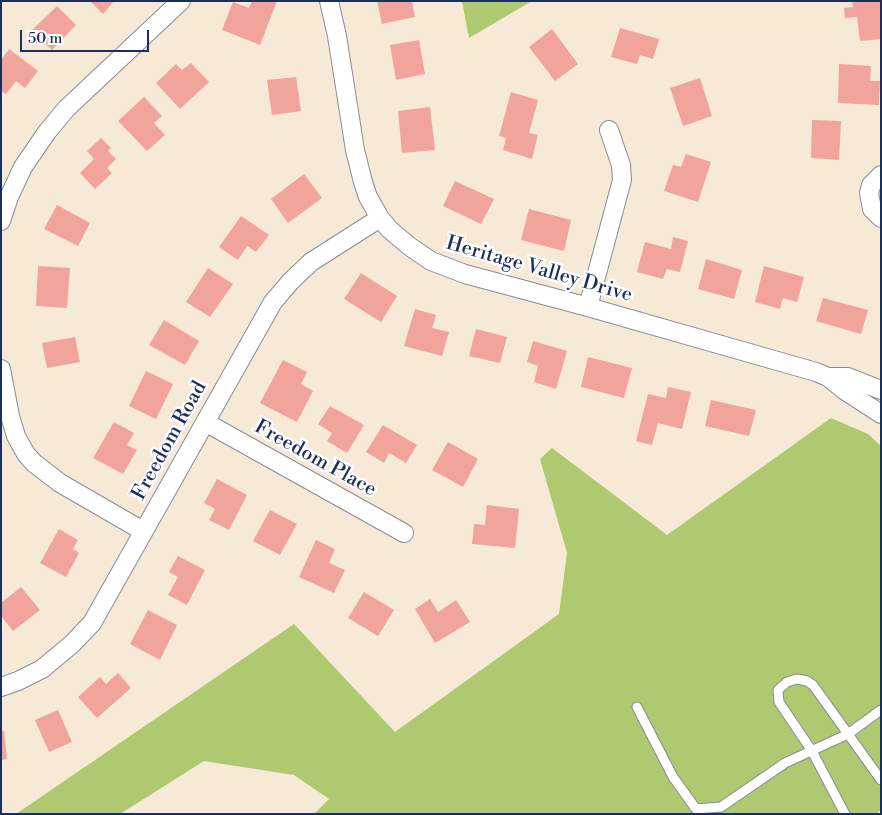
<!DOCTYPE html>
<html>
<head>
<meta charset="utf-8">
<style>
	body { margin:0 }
	#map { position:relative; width:882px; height:815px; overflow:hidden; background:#f6e9d5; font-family:"Libre Bodoni",serif }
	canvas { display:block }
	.frame { position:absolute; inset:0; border:2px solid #1b2f5e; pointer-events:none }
	.scale { position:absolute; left:20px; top:30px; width:129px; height:22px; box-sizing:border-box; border:2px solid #1b2f5e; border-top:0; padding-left:6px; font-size:15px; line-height:18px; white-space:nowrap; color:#1b2f5e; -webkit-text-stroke:4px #fff; paint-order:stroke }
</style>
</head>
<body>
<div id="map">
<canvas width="882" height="815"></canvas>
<div class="frame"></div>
<div class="scale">50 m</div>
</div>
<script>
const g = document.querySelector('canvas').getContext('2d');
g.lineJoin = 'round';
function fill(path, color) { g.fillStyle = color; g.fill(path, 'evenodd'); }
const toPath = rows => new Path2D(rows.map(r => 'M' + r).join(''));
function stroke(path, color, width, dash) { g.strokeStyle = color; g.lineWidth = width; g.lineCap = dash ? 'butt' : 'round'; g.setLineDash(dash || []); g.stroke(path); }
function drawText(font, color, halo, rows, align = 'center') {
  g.font = font + ' "Libre Bodoni",serif'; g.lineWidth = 5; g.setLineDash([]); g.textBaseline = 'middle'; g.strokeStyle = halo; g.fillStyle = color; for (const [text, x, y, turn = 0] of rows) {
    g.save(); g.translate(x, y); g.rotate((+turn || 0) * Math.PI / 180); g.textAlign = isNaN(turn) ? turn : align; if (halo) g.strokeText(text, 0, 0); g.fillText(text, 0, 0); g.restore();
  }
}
const green = toPath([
	[462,1,532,1,469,38],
	[831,418,868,434,881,446,881,810,876,814,314,814,329,799,294,775,204,761,120,814,16,814,294,624,395,732,559,614,567,553,540,459,552,448,667,535]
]);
const building = toPath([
	[90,1,114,1,103,14],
	[252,1,277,1,260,45,222,30,233,2,249,8],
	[377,1,412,1,415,17,382,24],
	[852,1,881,1,881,39,860,41,857,17,845,18,844,8,853,7],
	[57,6,76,25,52,50,32,30],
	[620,28,659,39,653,59,640,55,637,64,611,57],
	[552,29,578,64,555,81,529,47],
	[419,40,425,74,396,80,390,45],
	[9,49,38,71,25,88,16,81,6,94,1,91,1,60],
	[191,63,209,82,180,109,156,83,176,64,182,70],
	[839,64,871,66,870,81,880,81,879,105,838,103],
	[296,77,301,111,272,115,267,80],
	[700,78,712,116,683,126,670,88],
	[511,92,538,100,529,133,538,135,532,159,503,150,506,138,499,136],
	[144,97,162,116,154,123,165,135,147,151,118,121],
	[430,107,435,150,402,153,398,111],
	[812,120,841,121,839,160,811,158],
	[101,138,111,148,108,151,116,159,107,168,112,173,95,189,80,173,94,159,87,151],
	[686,154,711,162,698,202,664,191,673,165,681,167],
	[304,174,322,198,288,223,271,199],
	[455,181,494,199,481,224,443,206],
	[57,205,90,223,78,246,44,229],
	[529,209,571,220,564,251,521,240],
	[241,216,269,235,256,252,247,246,238,260,219,247],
	[673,237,688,241,680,272,667,269,663,279,637,272,645,242,671,249],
	[706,259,742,270,734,299,698,289],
	[38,266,70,268,67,308,36,306],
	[764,266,804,277,797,302,783,298,780,309,755,302],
	[208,268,233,284,210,317,186,302],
	[361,273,397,296,381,322,344,299],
	[823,298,868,310,861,334,816,321],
	[415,309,436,315,432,328,449,332,442,356,404,346],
	[164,320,199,341,185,365,149,345],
	[476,329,507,337,500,363,469,356],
	[75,337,80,362,47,368,42,343],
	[533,341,567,351,556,389,534,382,538,366,527,362],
	[588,357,632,368,624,398,581,387],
	[283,360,307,372,301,384,313,391,297,422,260,403],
	[146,371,173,384,156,419,129,406],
	[668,387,691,392,682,429,658,423,652,445,636,441,648,394,666,398],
	[711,400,756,410,749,436,705,426],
	[330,406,364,425,347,453,327,441,332,433,318,424],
	[114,422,134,433,127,445,137,450,123,474,93,458],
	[383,425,417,445,406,463,389,453,384,463,366,452],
	[448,442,478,459,463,487,432,470],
	[217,479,247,495,229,530,209,520,215,509,204,503],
	[487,505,519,509,515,548,472,544,474,524,485,525],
	[270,510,297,524,280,555,253,541],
	[59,529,78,540,73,549,79,553,66,577,40,563],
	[316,540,335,549,329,563,345,570,334,593,299,577],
	[178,556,205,570,187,605,168,595,178,577,169,572],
	[21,587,40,610,13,631,1,616,1,603],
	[364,592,394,610,378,636,348,618],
	[430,599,438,612,456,600,470,622,435,643,415,609],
	[148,610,177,625,160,660,130,644],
	[118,673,131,688,97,718,78,697,100,677,106,684],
	[58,710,72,742,49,752,35,720],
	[1,731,4,731,7,759,1,760]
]);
const service = toPath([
	[637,707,673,777,696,809,721,807,785,763,848,734,881,710],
	[845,814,812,751,779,702,778,690,787,682,797,679,807,681,813,685,881,780]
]);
const minor = toPath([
	[329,1,337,36,355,150,363,182,368,197,380,218,389,229,409,246,431,261,465,274,588,307,816,372,828,377,844,390,881,414],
	[881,175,871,185,869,193,872,209,881,218],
	[1,221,9,197,23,167,47,132,66,109,181,1],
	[588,307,622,180,621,165,609,130],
	[1,369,10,416,16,436,26,454,34,463,60,483,143,531],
	[828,377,848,377,881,390],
	[205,422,404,533],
	[1,687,18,681,42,669,72,644,92,623,273,302,291,281,311,262,380,218]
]);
const streetNames = [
	["Heritage Valley Drive",539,270,16],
	["Freedom Road",170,441,-61],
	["Freedom Place",315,459,29]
];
fill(green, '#aec96f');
fill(building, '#f1a49c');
stroke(service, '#888c9a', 11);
stroke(minor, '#888c9a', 20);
stroke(service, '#fff', 9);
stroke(minor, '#fff', 18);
drawText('20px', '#1b2f5e', '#fff', streetNames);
</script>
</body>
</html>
